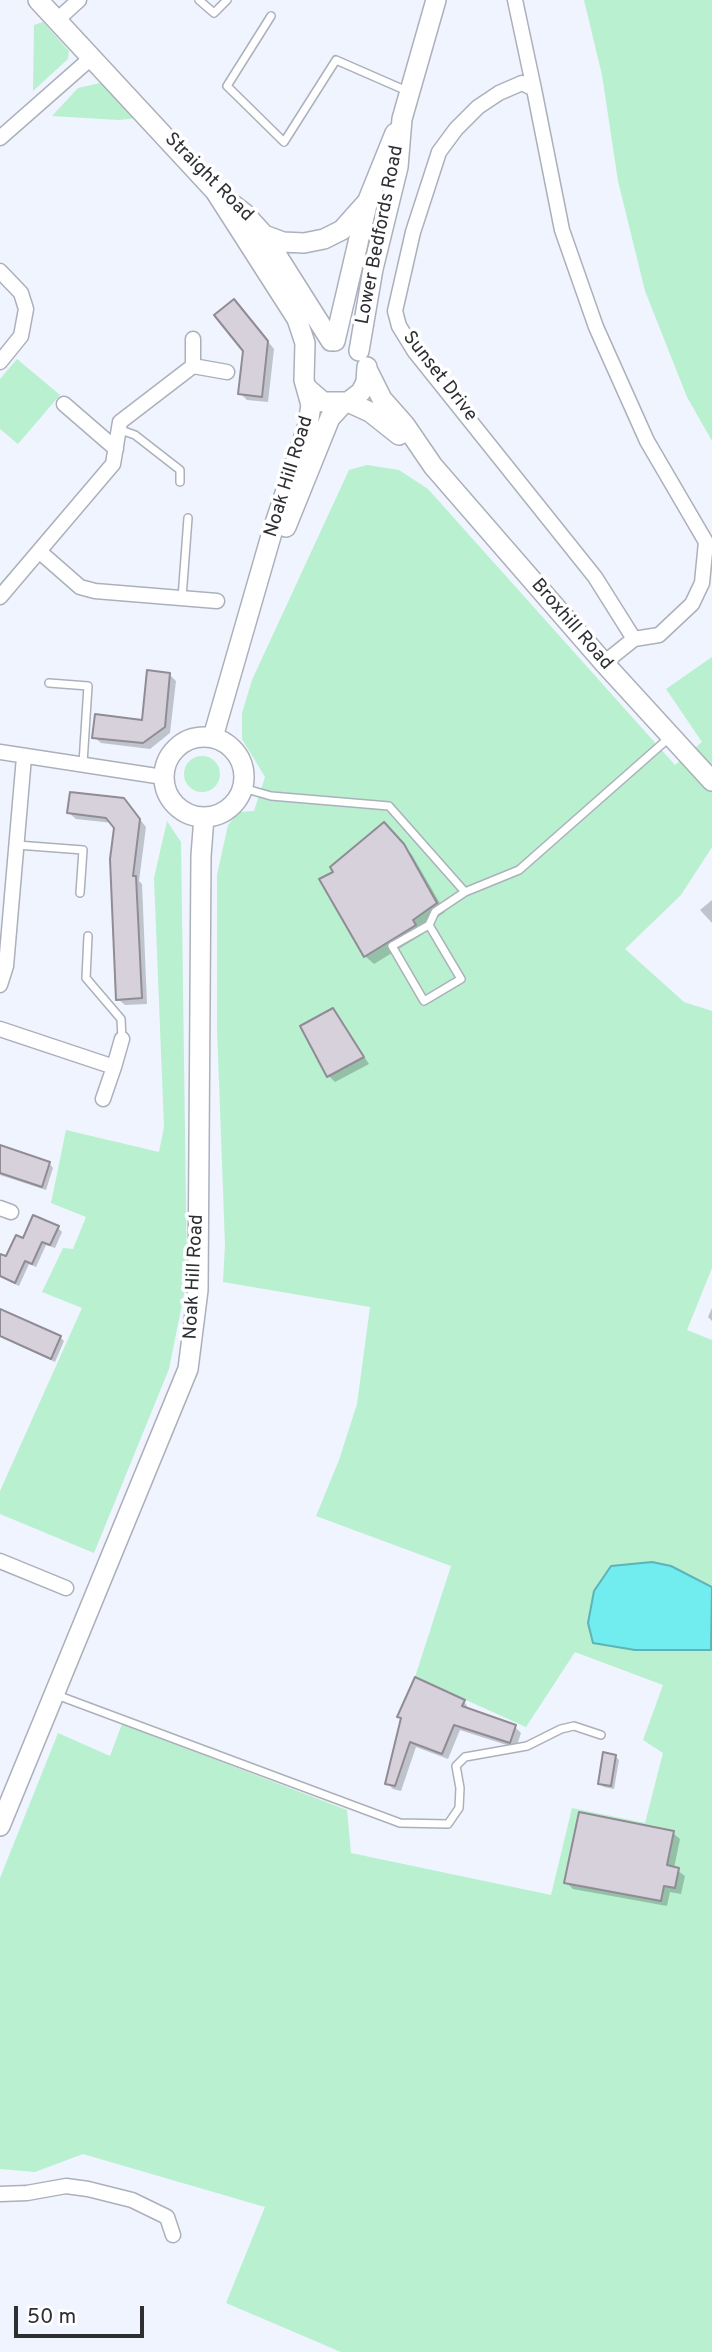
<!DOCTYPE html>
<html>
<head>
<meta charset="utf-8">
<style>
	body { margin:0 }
	#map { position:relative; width:712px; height:2352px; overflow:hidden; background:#eff4fe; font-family:Overpass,sans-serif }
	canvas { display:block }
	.scale { position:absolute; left:14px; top:2306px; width:130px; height:32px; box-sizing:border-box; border:4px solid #2d2f33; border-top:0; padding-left:9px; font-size:21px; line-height:24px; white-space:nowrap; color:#2d2f33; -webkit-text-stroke:5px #fff; paint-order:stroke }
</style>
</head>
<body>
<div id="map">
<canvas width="712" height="2352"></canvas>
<div class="scale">50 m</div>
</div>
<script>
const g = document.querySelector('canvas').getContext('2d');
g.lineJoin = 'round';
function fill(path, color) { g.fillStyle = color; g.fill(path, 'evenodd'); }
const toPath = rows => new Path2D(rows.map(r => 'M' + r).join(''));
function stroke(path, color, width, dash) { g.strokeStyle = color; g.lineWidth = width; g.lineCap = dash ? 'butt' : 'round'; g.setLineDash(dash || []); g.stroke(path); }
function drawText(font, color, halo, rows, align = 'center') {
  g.font = font + ' Overpass,sans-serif'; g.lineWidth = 7; g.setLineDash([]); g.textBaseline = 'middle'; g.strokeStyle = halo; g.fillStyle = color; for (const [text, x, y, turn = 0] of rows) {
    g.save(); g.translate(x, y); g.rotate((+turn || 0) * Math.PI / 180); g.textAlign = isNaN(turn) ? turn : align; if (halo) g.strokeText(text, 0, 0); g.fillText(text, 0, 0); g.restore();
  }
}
const green = toPath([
	[584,0,712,0,712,441,687,397,645,291,618,181,602,75],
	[43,22,69,51,68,59,33,91,34,25],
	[100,83,138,118,119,120,52,116,78,88],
	[17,359,60,395,18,444,0,429,0,379],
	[367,465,399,470,428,489,675,765,702,742,666,689,712,657,712,847,681,895,625,949,684,1002,712,1011,712,1268,687,1330,712,1340,712,2352,341,2352,226,2303,265,2207,83,2154,35,2172,0,2169,0,1878,58,1733,110,1756,122,1724,347,1810,351,1853,551,1895,572,1808,645,1823,663,1753,643,1740,663,1685,575,1652,526,1727,415,1677,451,1566,316,1516,339,1460,357,1404,370,1307,223,1282,225,1245,217,1028,217,875,228,825,239,812,254,811,265,777,242,739,242,713,252,680,349,470],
	'184 774a18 18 0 1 1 36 0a18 18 0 1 1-36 0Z',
	[167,821,181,842,187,1279,169,1369,94,1553,0,1514,0,1491,82,1308,42,1292,63,1248,73,1249,86,1217,51,1203,66,1130,159,1152,164,1127,154,878]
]);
const water = toPath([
	[652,1562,671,1566,712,1587,711,1650,635,1650,593,1643,588,1623,594,1591,611,1566,652,1562]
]);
const shadow = toPath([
	[240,307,274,349,268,402,247,400,240,393,245,351],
	[169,674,176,681,170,733,150,749,101,743,94,737,144,721],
	[130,807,146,827,139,881,142,884,147,1004,125,1005,118,999,116,828,113,823,76,819,69,813],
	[393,833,412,855,445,912,420,929,423,934,374,964,365,956],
	[712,900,712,923,700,910],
	[333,1010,369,1064,335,1082,329,1076],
	[0,1147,49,1163,53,1168,46,1190,0,1175],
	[58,1228,62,1232,55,1248,46,1245,36,1267,29,1264,19,1286,0,1277,0,1256,7,1259,24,1240],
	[712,1308,712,1321,708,1317],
	[0,1311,60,1337,64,1341,55,1362,0,1337],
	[464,1701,469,1710,515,1727,521,1733,516,1748,460,1730,448,1759,416,1747,401,1791,393,1789,387,1783,402,1720,399,1716],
	[615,1756,619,1760,614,1789,604,1787,599,1783],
	[673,1833,680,1839,674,1868,685,1876,681,1894,670,1892,667,1906,573,1889,566,1882]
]);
const building = toPath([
	[234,299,268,341,262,397,238,394,243,351,214,315,234,299],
	[147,670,170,673,165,727,143,743,92,738,95,714,142,720,147,670],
	[70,792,124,798,140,819,133,876,136,876,142,998,116,1000,110,859,114,828,106,818,67,813,70,792],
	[384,822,404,844,437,903,413,920,416,925,364,957,319,879,333,872,330,867,384,822],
	[333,1008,364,1057,327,1077,300,1026,333,1008],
	[0,1145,50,1162,42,1187,0,1173,0,1145],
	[33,1215,59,1226,50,1245,42,1242,32,1264,25,1261,15,1283,0,1276,0,1254,6,1256,16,1235,23,1238,33,1215],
	[0,1309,61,1336,51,1359,0,1336,0,1309],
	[415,1677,465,1700,462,1706,516,1725,510,1743,454,1725,442,1754,410,1742,395,1786,385,1784,401,1718,397,1717,415,1677],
	[603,1752,616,1755,611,1786,598,1784,603,1752],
	[579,1812,674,1831,667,1865,679,1868,675,1888,664,1886,661,1901,564,1883,579,1812]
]);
const lane = toPath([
	[199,0,214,13,227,0],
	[271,16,227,86,284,142,336,60,407,91],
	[118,429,135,435,180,470,180,482],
	[182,598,188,518],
	[49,683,88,686,83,763],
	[243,788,271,796,389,806,465,892],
	[17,845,83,850,80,893],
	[429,925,461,979,424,1001,392,946,429,925,435,912,465,892,519,870,670,737],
	[88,936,86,978,121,1019,122,1039],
	[54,1694,400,1823,448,1824,459,1808,460,1788,456,1766,465,1757,527,1746,561,1729,574,1726,601,1735]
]);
const street = toPath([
	[515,0,534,89],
	[57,20,79,0],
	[0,138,91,58],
	[0,271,21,293,26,309,21,336,0,362],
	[193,366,193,339],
	[64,404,116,449],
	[40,552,80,587,95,591,217,601],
	[0,597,113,464,120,422,193,366,227,372],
	[604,663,634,639,659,635,692,604,702,583,706,542,647,441,596,327,562,230,534,89,522,83,499,93,478,107,456,129,439,152,413,232,395,311,399,326,415,352,595,577,634,639],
	[0,752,163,777],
	[0,985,6,966,24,757],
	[0,1029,114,1067,122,1039],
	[103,1099,114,1067],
	[0,1208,11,1212],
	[0,1561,66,1588],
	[0,2194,27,2193,66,2186,88,2189,132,2200,167,2217,173,2235]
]);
const secondary = toPath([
	[38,0,215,191,244,213,264,235,331,341],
	[264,235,283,242,304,243,324,239,342,230,366,203],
	[335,341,368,200,395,133],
	[359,351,373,269,398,167,402,119,436,0],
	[368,371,382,399,405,425,433,466,604,663,712,781],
	[308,389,323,402,348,402,361,392,366,382,367,367],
	[348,402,370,412,399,435],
	[286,527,330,418,343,404],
	[213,737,273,529,308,425,311,405,304,380,305,343,297,319,215,191],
	'164 777a40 40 0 1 1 80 0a40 40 0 1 1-80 0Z',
	[0,1826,188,1369,198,1290,201,856,204,817]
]);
const streetNames = [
	["Straight Road",208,178,45],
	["Lower Bedfords Road",381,235,-79],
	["Sunset Drive",439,377,52],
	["Noak Hill Road",290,477,-73],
	["Broxhill Road",571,625,49],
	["Noak Hill Road",195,1277,-87]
];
fill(green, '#b8f0d0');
fill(water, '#71ecef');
stroke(water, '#5db3b7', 2);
fill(shadow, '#0003');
fill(building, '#d7d1db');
stroke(building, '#908b94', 2);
stroke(lane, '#acb0ba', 10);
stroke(street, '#acb0ba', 17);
stroke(secondary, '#acb0ba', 22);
stroke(lane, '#fff', 7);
stroke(street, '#fff', 14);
stroke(secondary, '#fff', 19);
drawText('19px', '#2d2f33', '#fff', streetNames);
</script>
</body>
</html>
